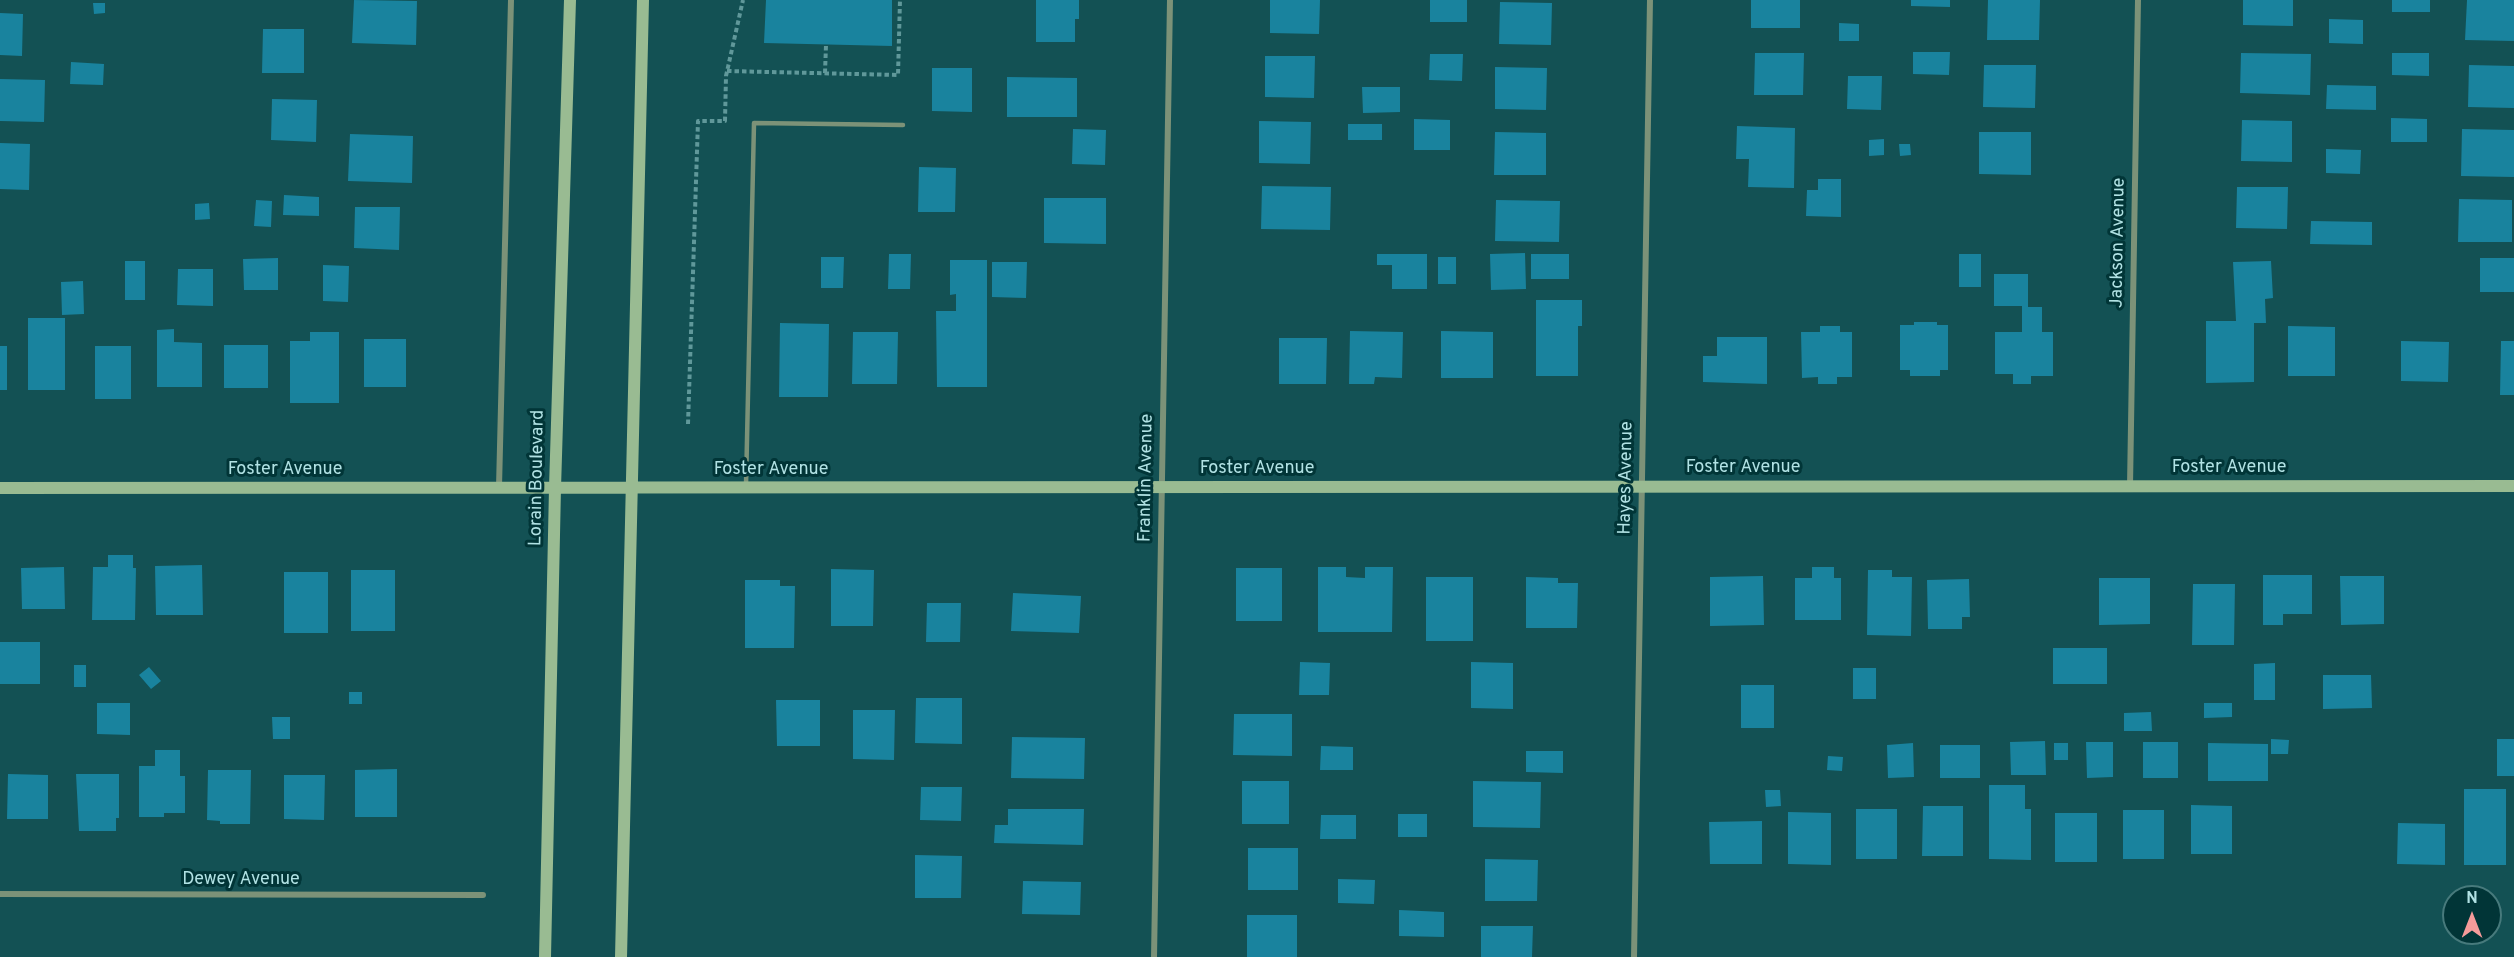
<!DOCTYPE html>
<html>
<head>
<meta charset="utf-8">
<style>
	body { margin:0 }
	#map { position:relative; width:2514px; height:957px; overflow:hidden; background:#135154; font-family:Overpass,sans-serif }
	canvas { display:block }
	.north { position:absolute; left:2442px; top:885px; width:60px; height:60px; box-sizing:border-box; background:#013537; border:2px solid #477a7c; border-radius:50%; rotate:0deg; font-size:16px; font-weight:700; line-height:24px; text-align:center; color:#b1e2e4 }
	.north::after { content:''; display:block; margin:auto; width:21px; height:27px; background:#f59b9a; clip-path:polygon(50% 0,100% 100%,50% 72%,0 100%) }
</style>
</head>
<body>
<div id="map">
<canvas width="2514" height="957"></canvas>
<div class="north">N</div>
</div>
<script>
const g = document.querySelector('canvas').getContext('2d');
g.lineJoin = 'round';
function fill(path, color) { g.fillStyle = color; g.fill(path, 'evenodd'); }
const toPath = rows => new Path2D(rows.map(r => 'M' + r).join(''));
function stroke(path, color, width, dash) { g.strokeStyle = color; g.lineWidth = width; g.lineCap = dash ? 'butt' : 'round'; g.setLineDash(dash || []); g.stroke(path); }
function drawText(font, color, halo, rows, align = 'center') {
  g.font = font + ' Overpass,sans-serif'; g.lineWidth = 6; g.setLineDash([]); g.textBaseline = 'middle'; g.strokeStyle = halo; g.fillStyle = color; for (const [text, x, y, turn = 0] of rows) {
    g.save(); g.translate(x, y); g.rotate((+turn || 0) * Math.PI / 180); g.textAlign = isNaN(turn) ? turn : align; if (halo) g.strokeText(text, 0, 0); g.fillText(text, 0, 0); g.restore();
  }
}
const building = toPath([
	[354,0,417,1,416,45,352,43],
	[766,0,892,0,892,46,764,43],
	[1036,0,1079,0,1079,19,1075,19,1075,42,1036,42],
	[1270,0,1320,0,1319,34,1270,33],
	[1430,0,1467,0,1467,22,1430,22],
	[1751,0,1800,0,1800,28,1751,28],
	[1911,0,1950,0,1950,7,1911,6],
	[1988,0,2040,0,2039,40,1987,40],
	[2243,0,2293,0,2293,26,2243,25],
	[2392,0,2430,0,2430,12,2392,12],
	[2467,0,2514,0,2514,41,2465,40],
	[1500,2,1552,3,1551,45,1499,44],
	[93,3,105,3,105,13,94,14],
	[0,13,23,14,22,56,0,55],
	[2329,19,2363,20,2363,44,2329,43],
	[1839,23,1859,24,1859,41,1839,41],
	[263,29,304,29,304,73,262,73],
	[1913,52,1950,52,1949,75,1913,74],
	[1755,53,1804,53,1803,95,1754,95],
	[2241,53,2311,54,2310,95,2240,93],
	[2392,53,2429,53,2429,76,2392,75],
	[1430,54,1463,54,1462,81,1429,80],
	[1265,56,1315,56,1314,98,1265,97],
	[71,62,104,64,103,85,70,84],
	[1984,65,2036,65,2035,108,1983,107],
	[2469,65,2514,66,2514,108,2468,107],
	[1495,67,1547,68,1546,110,1495,109],
	[932,68,972,68,972,112,932,111],
	[1848,76,1882,76,1881,110,1847,109],
	[1007,77,1077,78,1077,117,1007,117],
	[0,79,45,80,44,122,0,121],
	[2327,85,2376,86,2376,110,2326,109],
	[1362,87,1400,87,1400,112,1363,113],
	[272,99,317,100,316,142,271,140],
	[2391,118,2427,119,2427,142,2391,142],
	[1414,119,1450,120,1450,150,1414,150],
	[2242,120,2292,121,2292,162,2241,161],
	[1259,121,1311,122,1310,164,1259,163],
	[1348,124,1382,124,1382,140,1348,140],
	[1737,126,1795,128,1794,188,1748,187,1749,159,1736,159],
	[1073,129,1106,130,1105,165,1072,164],
	[2462,129,2514,130,2514,177,2461,176],
	[1495,132,1546,133,1546,175,1494,175],
	[1979,132,2031,132,2031,175,1979,174],
	[350,134,413,136,412,183,348,181],
	[1884,139,1884,155,1869,156,1869,140],
	[0,143,30,144,29,190,0,189],
	[1899,144,1910,144,1911,155,1900,156],
	[2326,149,2361,150,2360,174,2326,173],
	[919,167,956,168,955,212,918,212],
	[1818,179,1841,179,1841,217,1806,216,1807,190,1818,190],
	[1262,186,1331,187,1330,230,1261,229],
	[2237,187,2288,187,2287,229,2236,228],
	[284,195,319,197,319,216,283,215],
	[1044,198,1106,198,1106,244,1044,243],
	[2459,199,2512,200,2512,242,2458,242],
	[256,200,272,201,271,227,254,226],
	[1496,200,1560,201,1559,242,1495,241],
	[209,203,210,219,195,220,195,204],
	[355,207,400,207,399,250,354,248],
	[2311,221,2372,222,2372,245,2310,244],
	[1525,253,1526,289,1491,290,1490,254],
	[889,254,911,254,910,289,888,289],
	[1377,254,1427,254,1427,289,1392,289,1392,265,1377,265],
	[1531,254,1569,254,1569,279,1531,279],
	[1959,254,1981,254,1981,287,1959,287],
	[821,257,844,257,843,288,821,288],
	[1438,257,1456,257,1456,284,1438,284],
	[278,258,278,290,244,290,243,259],
	[2480,258,2514,258,2514,292,2480,292],
	[950,260,987,260,987,387,937,387,936,311,956,311,956,294,950,295],
	[125,261,145,261,145,300,125,300],
	[2271,261,2273,298,2265,299,2266,323,2254,323,2254,382,2206,383,2206,321,2236,321,2233,262],
	[992,262,1027,262,1026,298,992,297],
	[323,265,349,266,348,302,323,301],
	[178,269,213,269,213,306,177,305],
	[1994,274,2028,274,2028,307,2042,307,2042,332,2053,332,2053,376,2031,376,2031,384,2013,384,2013,374,1995,374,1995,332,2022,332,2022,306,1994,306],
	[83,281,84,314,62,315,61,282],
	[1536,300,1582,300,1582,326,1578,326,1578,376,1536,376],
	[28,318,65,318,65,390,28,390],
	[1914,322,1937,322,1937,325,1948,325,1948,370,1940,370,1940,376,1910,376,1910,370,1900,370,1900,325,1914,325],
	[780,323,829,324,828,397,779,397],
	[1820,326,1840,326,1840,332,1852,332,1852,377,1837,377,1837,384,1818,384,1818,377,1802,378,1801,332,1820,332],
	[2288,326,2335,327,2335,376,2288,376],
	[174,329,174,342,202,343,202,387,157,387,157,330],
	[1350,331,1403,332,1402,378,1375,377,1374,384,1349,384],
	[1441,331,1493,332,1493,378,1441,378],
	[310,332,339,332,339,403,290,403,290,341,310,341],
	[853,332,898,332,897,384,852,384],
	[1717,337,1767,337,1767,384,1703,382,1703,356,1717,356],
	[1279,338,1327,338,1326,384,1279,384],
	[364,339,406,339,406,387,364,387],
	[2401,341,2449,342,2448,382,2401,381],
	[2501,341,2514,341,2514,395,2500,395],
	[224,345,268,345,268,388,224,388],
	[0,346,7,346,7,390,0,390],
	[95,346,131,346,131,399,95,399],
	[108,555,133,555,133,568,136,568,135,620,92,620,93,567,108,567],
	[202,565,203,615,156,615,155,566],
	[64,567,65,609,22,609,21,568],
	[1318,567,1346,567,1346,577,1365,578,1365,567,1393,567,1392,632,1318,632],
	[1812,567,1834,567,1834,578,1841,578,1841,620,1795,620,1795,578,1812,578],
	[1236,568,1282,568,1282,621,1236,621],
	[831,569,874,570,873,626,831,626],
	[351,570,395,570,395,631,351,631],
	[1868,570,1892,570,1892,577,1912,577,1911,636,1867,635],
	[284,572,328,572,328,633,284,633],
	[2263,575,2312,575,2312,614,2283,614,2283,625,2263,625],
	[1763,576,1764,625,1710,626,1710,577],
	[2340,576,2384,576,2384,624,2341,625],
	[1426,577,1473,577,1473,641,1426,641],
	[1526,577,1558,578,1558,583,1578,583,1577,628,1526,628],
	[2099,578,2150,578,2150,624,2099,625],
	[1969,579,1970,617,1962,617,1962,629,1928,629,1927,580],
	[745,580,780,580,780,586,795,586,794,648,745,648],
	[2193,584,2235,584,2234,645,2192,645],
	[1013,593,1081,596,1079,633,1011,631],
	[927,603,961,603,960,642,926,642],
	[0,642,40,642,40,684,0,684],
	[2053,648,2107,648,2107,684,2053,684],
	[1300,662,1330,663,1329,695,1299,695],
	[1471,662,1513,663,1513,709,1471,708],
	[2275,663,2275,700,2254,700,2254,664],
	[74,665,86,665,86,687,74,687],
	[149,667,161,681,151,689,139,675],
	[1853,668,1876,668,1876,699,1853,699],
	[2323,675,2371,675,2372,708,2323,709],
	[1741,685,1774,685,1774,728,1741,728],
	[349,692,362,692,362,704,349,704],
	[916,698,962,698,962,744,915,743],
	[776,700,820,700,820,746,777,746],
	[97,703,130,703,130,735,97,734],
	[2204,703,2232,703,2232,717,2204,718],
	[853,710,895,710,894,760,853,759],
	[2151,712,2152,731,2124,731,2124,713],
	[1234,714,1292,714,1292,756,1233,755],
	[272,717,290,717,290,739,273,739],
	[1012,737,1085,738,1084,779,1011,778],
	[2271,739,2289,740,2288,754,2271,754],
	[2497,739,2514,739,2514,776,2497,776],
	[2045,741,2046,775,2011,775,2010,742],
	[2086,742,2113,742,2113,777,2087,778],
	[2143,742,2178,742,2178,778,2143,778],
	[1913,743,1914,777,1888,778,1887,745],
	[2054,743,2068,743,2068,760,2054,760],
	[2208,743,2268,744,2268,781,2208,781],
	[1940,745,1980,745,1980,778,1940,778],
	[1321,746,1353,747,1353,770,1320,770],
	[155,750,180,750,180,776,185,776,185,813,164,813,164,817,139,817,139,766,155,766],
	[1526,751,1563,751,1563,773,1526,772],
	[1828,756,1843,757,1842,771,1827,770],
	[397,769,397,817,355,817,355,770],
	[208,770,251,770,250,824,220,824,220,821,207,820],
	[8,774,48,775,48,819,7,819],
	[76,774,119,774,119,818,116,818,116,831,79,831],
	[284,775,325,775,324,820,284,819],
	[1242,781,1289,781,1289,824,1242,824],
	[1473,781,1541,782,1540,828,1473,827],
	[1989,785,2025,785,2025,809,2031,809,2031,860,1989,859],
	[921,787,962,787,961,821,920,820],
	[2464,789,2506,789,2506,865,2464,865],
	[1765,790,1780,790,1781,806,1766,807],
	[2191,805,2232,806,2232,854,2191,854],
	[1923,806,1963,806,1963,856,1922,856],
	[1008,809,1084,809,1083,845,994,843,995,825,1008,825],
	[1856,809,1897,809,1897,859,1856,859],
	[2123,810,2164,810,2164,859,2123,859],
	[1788,812,1831,813,1831,865,1788,864],
	[2055,813,2097,813,2097,862,2055,862],
	[1398,814,1427,814,1427,837,1398,837],
	[1321,815,1356,815,1356,839,1320,839],
	[1762,821,1762,864,1710,864,1709,822],
	[2398,823,2445,824,2445,865,2397,864],
	[1248,848,1298,848,1298,890,1248,890],
	[915,855,962,856,961,898,915,898],
	[1485,859,1538,860,1537,901,1485,901],
	[1338,879,1375,880,1374,904,1338,903],
	[1023,881,1081,882,1080,915,1022,914],
	[1399,910,1444,912,1444,937,1399,936],
	[1247,915,1297,915,1297,957,1247,957],
	[1481,926,1533,926,1532,957,1481,957]
]);
const path = toPath([
	[727,71,898,75,900,0],
	[825,73,826,45],
	[688,424,698,121,725,121,726,76,743,0]
]);
const lane = toPath([
	[746,485,754,123,903,125]
]);
const street = toPath([
	[2130,486,2138,0],
	[499,487,511,0],
	[0,894,483,895],
	[1154,957,1170,0],
	[1634,957,1650,0]
]);
const secondary = toPath([
	[0,488,2514,486],
	[545,957,555,488,570,0],
	[621,957,643,0]
]);
const streetNames = [
	["Jackson Avenue",2119,243,-89],
	["Foster Avenue",1743,468],
	["Foster Avenue",2229,468],
	["Foster Avenue",1257,469],
	["Foster Avenue",285,470],
	["Foster Avenue",771,470],
	["Lorain Boulevard",538,478,-89],
	["Franklin Avenue",1147,478,-89],
	["Hayes Avenue",1627,478,-89],
	["Dewey Avenue",241,880]
];
fill(building, '#19839e');
stroke(path, '#60989a', 4, [4.5, 3]);
stroke(lane, '#7c9278', 4.5);
stroke(street, '#7c9278', 6);
stroke(secondary, '#99bb92', 12);
drawText('18px', '#b1e2e4', '#013537', streetNames);
</script>
</body>
</html>
